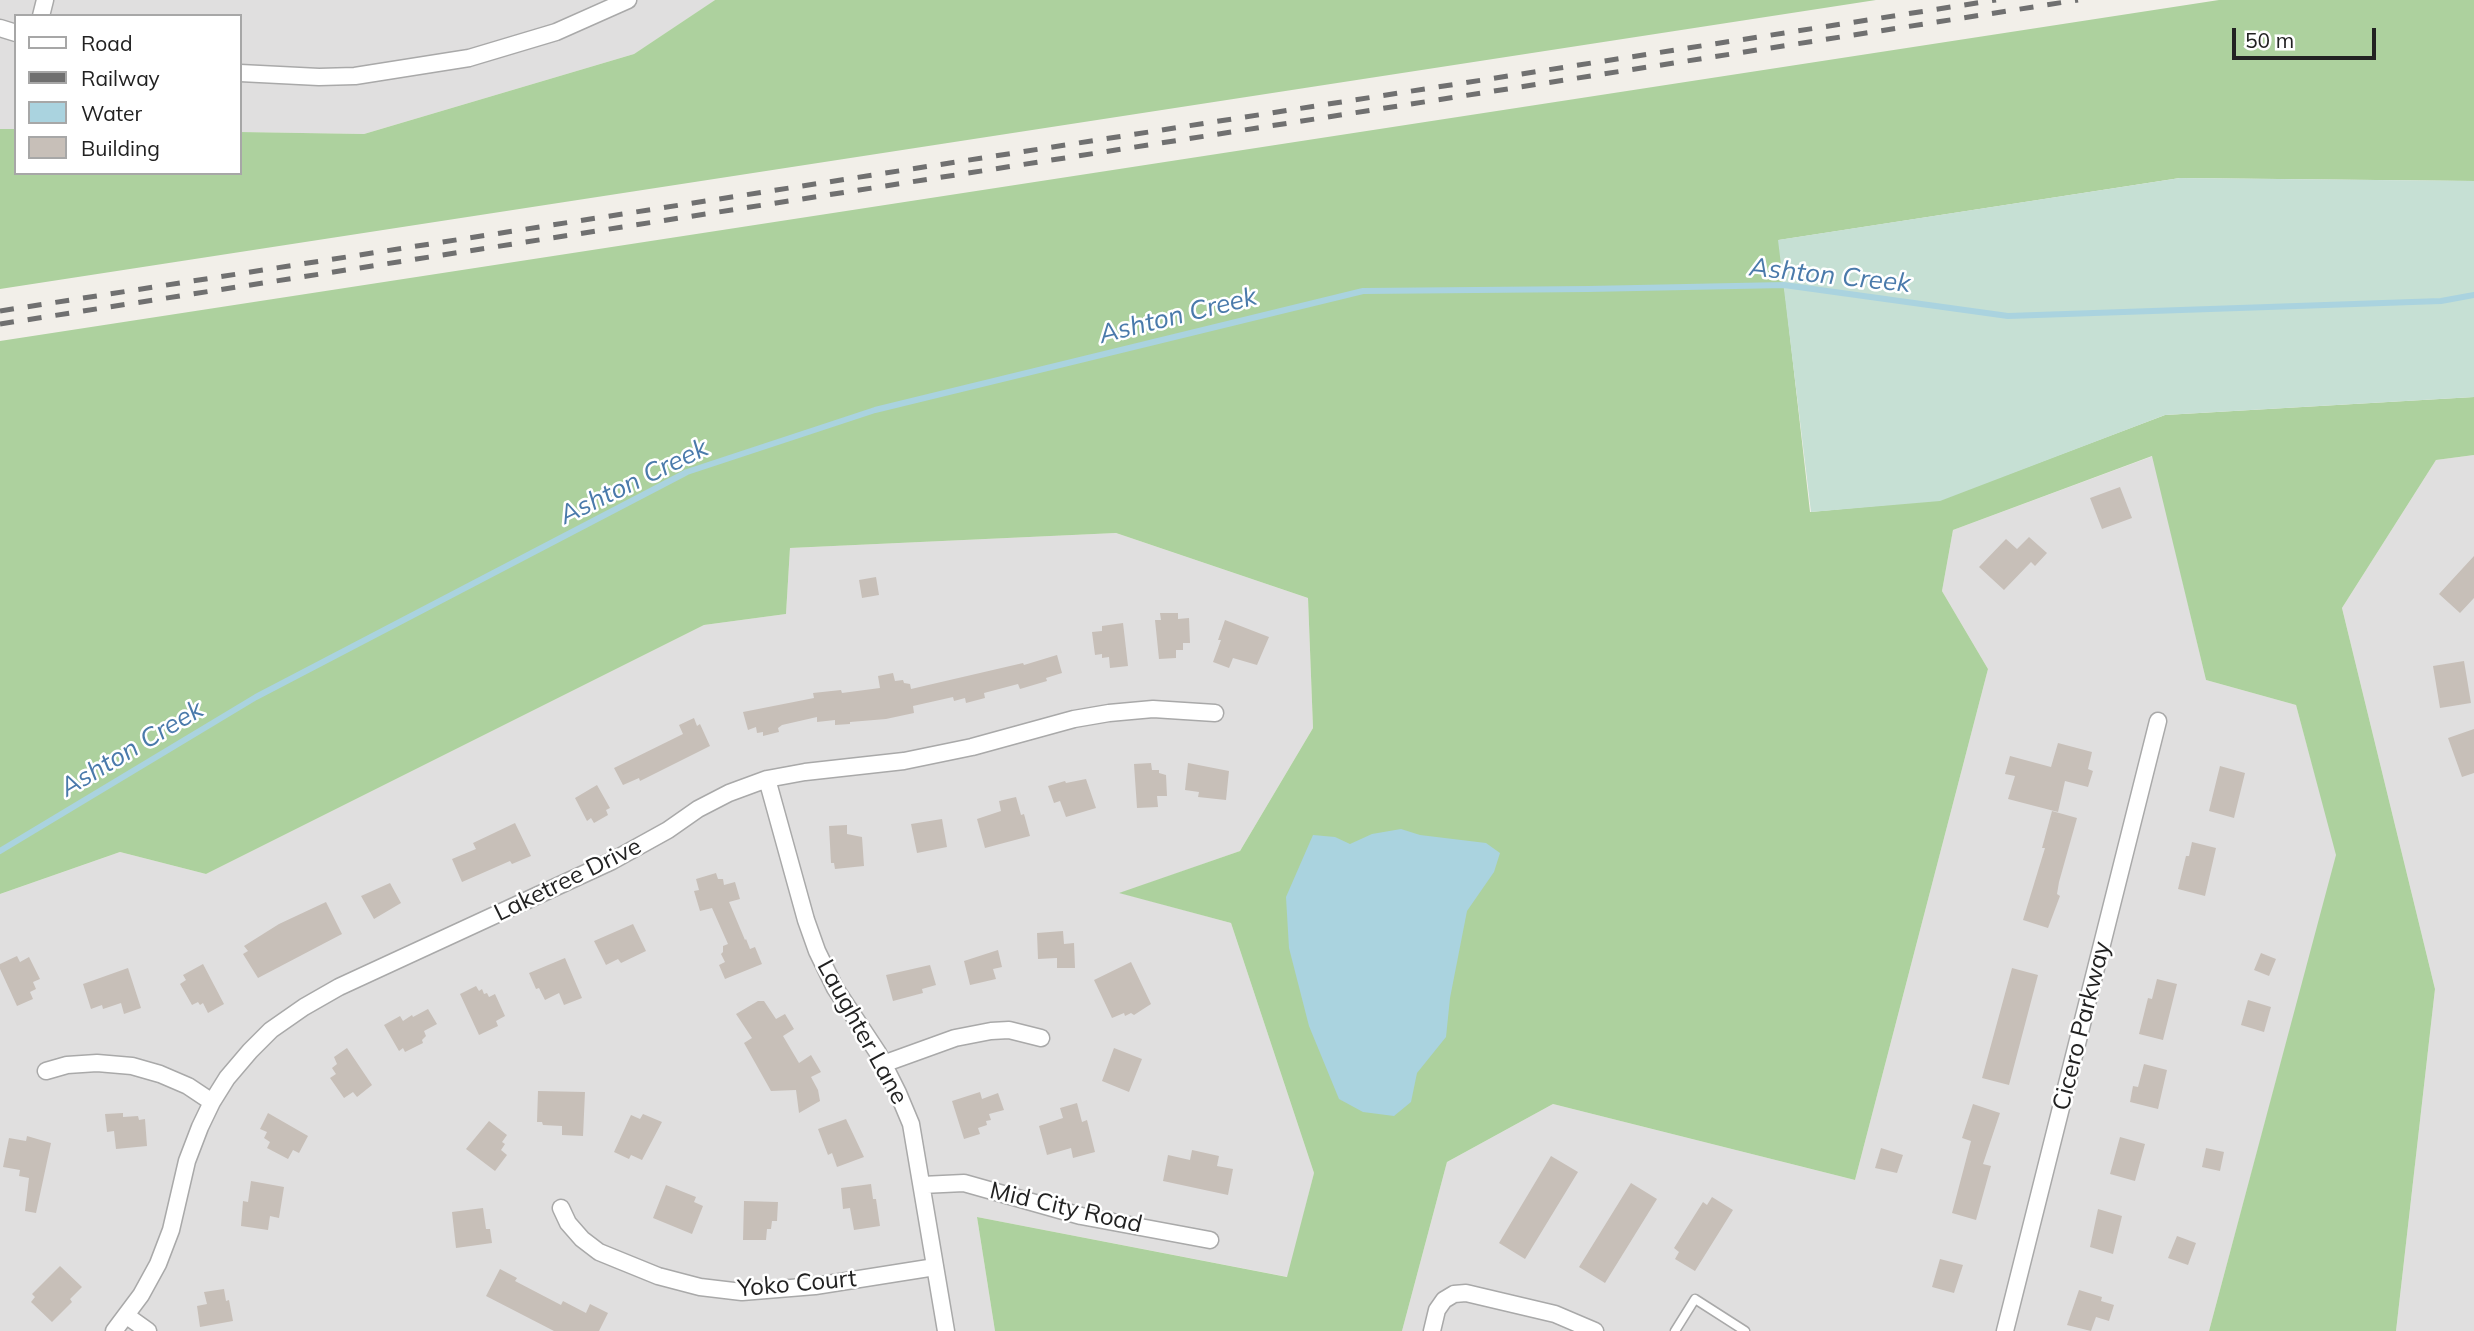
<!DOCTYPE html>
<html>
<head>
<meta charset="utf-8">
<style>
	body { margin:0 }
	#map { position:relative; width:2474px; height:1331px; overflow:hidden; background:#f2efe9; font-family:Mulish,sans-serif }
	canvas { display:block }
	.legend { position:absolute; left:14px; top:14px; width:228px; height:161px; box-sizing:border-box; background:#fff; border:2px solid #a7a7a7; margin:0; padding:9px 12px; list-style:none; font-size:21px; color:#222 }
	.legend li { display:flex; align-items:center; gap:14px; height:35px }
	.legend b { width:35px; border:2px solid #a7a7a7 }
	.scale { position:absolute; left:2232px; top:28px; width:144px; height:32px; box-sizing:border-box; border:4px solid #222; border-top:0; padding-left:9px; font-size:21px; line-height:24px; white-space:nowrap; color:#222; -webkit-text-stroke:5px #fff; paint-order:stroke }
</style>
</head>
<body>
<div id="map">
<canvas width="2474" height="1331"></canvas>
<ul class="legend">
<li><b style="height:9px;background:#fff"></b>Road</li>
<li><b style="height:9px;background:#707070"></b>Railway</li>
<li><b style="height:19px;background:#aad3df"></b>Water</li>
<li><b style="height:19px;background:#c7bfb8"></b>Building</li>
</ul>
<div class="scale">50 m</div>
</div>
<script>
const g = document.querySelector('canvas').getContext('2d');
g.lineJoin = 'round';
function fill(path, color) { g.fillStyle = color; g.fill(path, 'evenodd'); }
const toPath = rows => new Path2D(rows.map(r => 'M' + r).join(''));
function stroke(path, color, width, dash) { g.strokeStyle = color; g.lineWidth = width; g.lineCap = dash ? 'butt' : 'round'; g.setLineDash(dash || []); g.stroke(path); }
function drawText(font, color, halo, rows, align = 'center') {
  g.font = font + ' Mulish,sans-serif'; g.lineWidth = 5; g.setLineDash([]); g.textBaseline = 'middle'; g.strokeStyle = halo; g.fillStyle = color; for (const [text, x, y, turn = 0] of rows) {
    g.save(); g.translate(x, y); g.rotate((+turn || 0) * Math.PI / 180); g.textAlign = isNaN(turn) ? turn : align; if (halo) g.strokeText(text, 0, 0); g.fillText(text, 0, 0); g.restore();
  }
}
const residential = toPath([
	[0,0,715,0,634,54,364,134,240,132,240,16,16,16,16,129,0,129],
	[2474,455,2474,1331,2396,1331,2435,989,2342,608,2436,460],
	[2153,456,2206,680,2296,705,2337,855,2209,1331,1402,1331,1447,1162,1553,1104,1855,1180,1988,669,1942,591,1953,530],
	[1116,533,1308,598,1313,728,1240,851,1121,893,1231,923,1314,1173,1288,1277,977,1217,995,1331,0,1331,0,894,120,852,206,874,704,625,786,614,790,548]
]);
const forest = toPath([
	[715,0,1876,0,0,289,0,129,16,129,16,173,240,173,240,132,364,134,634,54],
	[2219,0,2474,0,2474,181,2180,178,1779,240,1810,512,1940,500,2165,415,2474,397,2474,455,2436,460,2342,608,2435,989,2396,1331,2209,1331,2336,855,2296,705,2206,680,2152,456,1953,530,1942,591,1988,669,1855,1180,1553,1104,1447,1162,1402,1331,995,1331,977,1217,1287,1277,1314,1173,1231,923,1119,893,1240,851,1313,728,1308,598,1116,533,790,548,786,614,704,625,206,874,120,852,0,894,0,341]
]);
const wetland = toPath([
	[2180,178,2474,181,2474,397,2165,415,1940,501,1811,512,1778,240]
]);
const water = toPath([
	[1401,829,1420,835,1486,843,1500,853,1494,872,1467,911,1450,998,1446,1037,1417,1073,1411,1102,1394,1116,1363,1112,1339,1099,1309,1026,1289,948,1286,897,1313,835,1335,837,1350,844,1372,834]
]);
const stream = toPath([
	[0,851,256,697,687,472,875,410,1363,291,1588,289,1784,285,2008,316,2441,301,2474,295]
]);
const building = toPath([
	[2120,487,2132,518,2102,529,2090,498],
	[2029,537,2047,553,2035,566,2031,562,2004,590,1979,567,2006,539,2017,549],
	[2474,556,2474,598,2460,613,2439,594],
	[876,577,879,595,862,598,859,580],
	[1160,613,1178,613,1178,619,1189,618,1190,643,1183,643,1183,650,1176,650,1176,658,1159,659,1155,620,1161,620],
	[1225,620,1269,637,1257,665,1233,658,1229,668,1213,662,1221,640,1218,640],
	[1123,623,1128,666,1110,668,1109,657,1102,658,1102,654,1095,655,1092,632,1102,631,1102,626],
	[1057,655,1062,673,1046,678,1047,681,1020,689,1018,684,984,693,985,698,966,703,965,698,954,701,953,697,913,706,914,713,886,719,850,722,850,724,835,725,835,720,817,722,817,717,782,725,778,728,779,732,763,736,763,732,757,733,756,727,748,730,743,712,814,698,813,693,841,690,842,693,880,688,878,676,893,673,895,681,903,680,904,683,910,684,911,689,1023,663,1024,665],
	[2464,661,2471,703,2440,708,2433,666],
	[694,718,697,726,700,724,710,746,640,781,639,778,623,785,614,768,683,734,679,725],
	[2474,729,2474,773,2462,777,2448,738],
	[2058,743,2092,752,2088,769,2093,771,2088,787,2065,781,2058,812,2008,799,2015,776,2005,774,2010,756,2051,767],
	[1151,763,1152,770,1159,770,1159,773,1166,775,1167,796,1157,796,1158,807,1137,808,1134,764],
	[1188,763,1229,771,1226,800,1198,797,1199,792,1185,790],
	[2220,766,2245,773,2234,818,2209,811],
	[1086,779,1096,808,1066,817,1060,801,1054,803,1048,786,1065,781,1066,783],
	[597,785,610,808,606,810,608,815,594,823,591,818,587,821,575,798],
	[1016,797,1021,815,1024,814,1030,836,985,848,977,819,1001,811,999,801],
	[2052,811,2077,818,2059,882,2057,894,2060,896,2048,928,2023,920,2045,848,2042,848],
	[942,819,947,847,917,853,911,824],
	[515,823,531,856,512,864,510,861,462,882,452,859,476,849,473,843],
	[847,825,847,834,862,837,864,866,835,869,834,863,831,863,829,826],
	[2192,842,2216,848,2205,896,2178,889,2186,856,2189,856],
	[716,873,718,879,723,879,724,885,735,882,740,899,729,902,745,940,746,939,750,949,755,947,762,964,725,979,719,965,725,962,721,954,723,952,723,946,728,944,712,908,700,911,694,891,699,890,696,879],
	[390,883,401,903,374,919,361,896],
	[326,902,342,934,258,978,243,954,248,951,244,946,279,924],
	[633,924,646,951,621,963,618,959,606,965,594,941],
	[1063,931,1064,944,1074,943,1075,968,1057,968,1057,958,1038,959,1037,933],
	[998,950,1002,967,993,969,996,979,970,985,964,961],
	[2261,953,2276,959,2269,976,2254,970],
	[17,956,20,962,29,957,40,979,33,982,36,989,30,992,33,999,17,1006,0,969,0,964],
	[565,958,582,998,564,1005,559,993,545,1000,539,988,536,989,529,973],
	[1131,962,1151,1004,1134,1015,1131,1013,1125,1016,1124,1013,1112,1018,1094,980],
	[203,964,224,1004,208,1013,203,1003,200,1005,198,1002,192,1005,180,984,186,980,183,975],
	[930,965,936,985,922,989,923,993,893,1001,886,975],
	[128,968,141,1008,124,1014,121,1003,103,1009,102,1005,91,1009,83,984],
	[2012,968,2038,975,2009,1085,1982,1078],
	[2157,979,2177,984,2163,1040,2139,1034,2148,998,2152,999],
	[476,986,479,991,482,989,484,994,487,993,489,997,495,994,505,1016,496,1021,498,1026,479,1035,460,994],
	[2248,1000,2271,1007,2264,1032,2241,1025],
	[758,1001,764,1001,776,1019,785,1014,794,1029,783,1036,799,1063,811,1055,821,1072,811,1077,818,1090,820,1101,799,1113,796,1090,771,1091,744,1043,752,1038,736,1014],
	[428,1009,437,1024,424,1031,426,1036,422,1040,423,1043,405,1052,403,1048,399,1051,384,1025,400,1016,403,1021,412,1015,413,1017],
	[347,1048,372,1085,357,1097,353,1092,344,1098,330,1078,336,1074,332,1068,337,1064,334,1057],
	[1114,1048,1142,1059,1129,1092,1102,1081],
	[2144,1064,2167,1070,2158,1109,2130,1102,2133,1086,2138,1087],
	[538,1091,585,1092,583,1136,562,1135,562,1126,543,1125,542,1122,537,1122],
	[980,1092,982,1099,998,1093,1004,1110,989,1114,991,1120,986,1121,987,1125,978,1128,980,1134,964,1139,952,1101],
	[1077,1103,1082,1122,1087,1120,1095,1152,1073,1158,1071,1148,1047,1155,1039,1126,1063,1118,1060,1108],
	[1973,1104,2000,1113,1983,1164,1991,1166,1976,1220,1952,1213,1971,1141,1962,1138],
	[123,1113,123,1117,138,1116,139,1120,145,1119,147,1146,116,1149,114,1131,107,1132,105,1114],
	[268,1113,308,1136,299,1153,293,1150,288,1159,267,1148,270,1142,264,1138,267,1132,260,1129],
	[643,1114,662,1122,642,1160,631,1155,629,1159,614,1152,631,1115,640,1119],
	[846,1119,864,1157,837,1167,832,1153,828,1155,818,1129],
	[489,1121,507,1135,502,1142,505,1144,501,1150,507,1155,495,1171,466,1149],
	[27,1136,51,1143,36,1213,25,1211,29,1178,19,1176,20,1170,3,1167,9,1138,26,1141],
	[2120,1137,2145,1144,2135,1181,2110,1174],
	[1881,1148,1903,1155,1897,1173,1875,1168],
	[2206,1148,2224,1152,2220,1171,2202,1167],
	[1192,1150,1219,1156,1217,1166,1233,1169,1228,1195,1163,1181,1168,1155,1190,1160],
	[1551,1156,1578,1172,1525,1259,1499,1243],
	[251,1181,284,1187,279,1218,270,1216,268,1230,241,1226,243,1201,248,1202],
	[1631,1183,1657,1199,1605,1283,1579,1267],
	[871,1184,873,1199,876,1199,880,1226,854,1230,850,1208,843,1209,841,1188],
	[666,1185,696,1197,694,1202,703,1206,692,1234,653,1218],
	[1712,1197,1733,1210,1695,1271,1675,1259,1679,1252,1674,1248,1703,1202,1707,1205],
	[744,1201,778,1202,777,1221,772,1221,771,1229,767,1229,766,1240,743,1240],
	[483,1208,486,1229,490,1229,492,1243,456,1248,452,1212],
	[2098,1209,2122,1216,2113,1254,2090,1247],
	[2177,1236,2196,1243,2188,1265,2168,1258],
	[1940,1259,1963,1265,1954,1293,1932,1287],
	[60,1266,82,1287,70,1299,72,1302,52,1322,31,1302,35,1297,32,1294],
	[500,1269,517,1278,515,1281,561,1305,563,1301,586,1313,590,1304,608,1313,599,1331,554,1331,486,1296],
	[224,1289,226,1301,229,1300,233,1321,200,1327,197,1306,207,1304,204,1292],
	[2079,1290,2102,1297,2101,1301,2114,1305,2109,1321,2096,1317,2091,1331,2067,1325]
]);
const service = toPath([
	[1675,1331,1695,1299,1745,1331]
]);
const minor = toPath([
	[41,16,45,0],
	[0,28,16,33],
	[240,73,319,77,355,76,469,58,556,32,628,0],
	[767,779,806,920,817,951,835,988,878,1053,898,1093,911,1124,946,1331],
	[883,1064,955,1038,991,1031,1009,1030,1041,1038],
	[46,1071,67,1065,97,1063,132,1066,160,1074,188,1086,212,1102],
	[922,1185,964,1183,1081,1216,1210,1240],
	[561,1208,568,1223,582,1239,599,1252,658,1276,700,1287,742,1292,815,1286,935,1267],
	[127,1316,148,1331],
	[114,1331,141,1295,158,1264,171,1230,187,1161,200,1127,212,1102,227,1078,250,1051,271,1030,304,1007,339,987,612,861,668,830,698,809,729,793,767,779,805,772,904,761,972,747,1074,719,1109,713,1153,709,1215,713],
	[1432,1331,1437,1310,1444,1300,1454,1294,1466,1293,1555,1314,1595,1331],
	[2005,1331,2158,721]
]);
const rail = toPath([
	[0,311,1996,0],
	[0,324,2078,0]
]);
const streetNames = [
	["Laketree Drive",568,880,-26],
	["Cicero Parkway",2082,1026,-76],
	["Laughter Lane",862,1032,61],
	["Mid City Road",1066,1208,13],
	["Yoko Court",797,1284,-5]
];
const waterNames = [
	["Ashton Creek",1830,276,6],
	["Ashton Creek",1178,316,-14],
	["Ashton Creek",634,482,-26],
	["Ashton Creek",132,749,-31]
];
fill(residential, '#e0dfdf');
fill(forest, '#add19e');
fill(wetland, '#c6e0d4');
fill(water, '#aad3df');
stroke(stream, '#aad3df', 6);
fill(building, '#c7bfb8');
stroke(service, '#a9a9a9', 11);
stroke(minor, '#a9a9a9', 19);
stroke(service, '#fff', 8);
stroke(minor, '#fff', 16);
stroke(rail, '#707070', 5, [14, 14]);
drawText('24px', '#222', '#fff', streetNames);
drawText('italic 26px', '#4a7aab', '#fff', waterNames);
</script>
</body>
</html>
